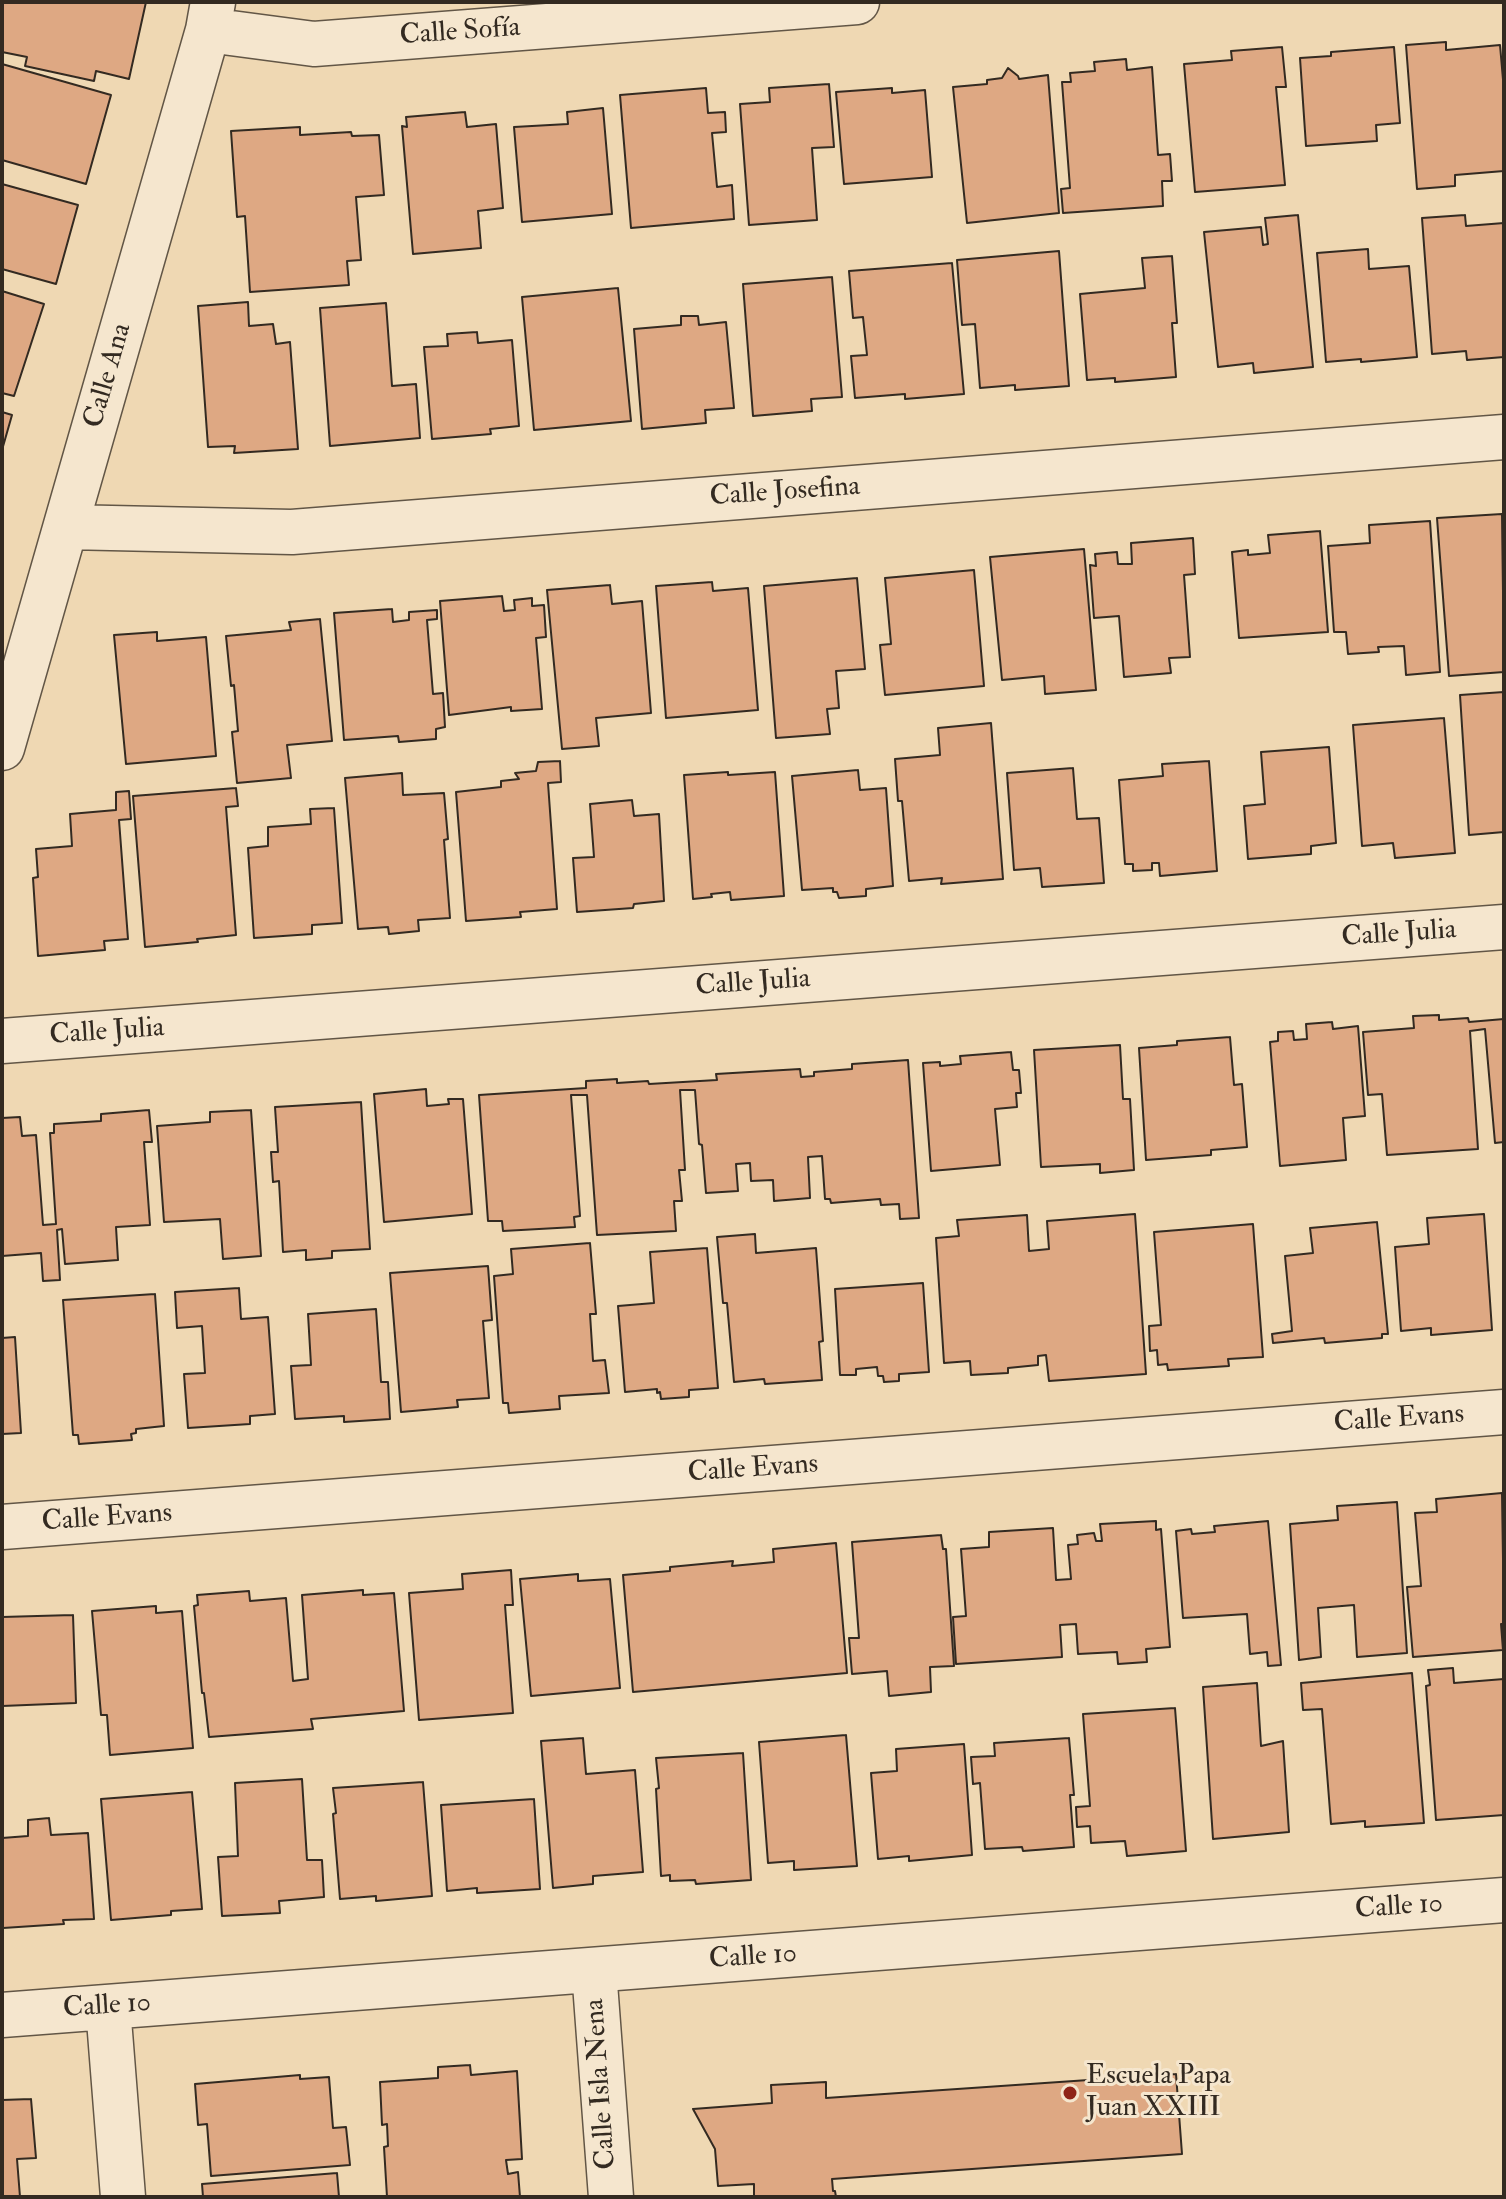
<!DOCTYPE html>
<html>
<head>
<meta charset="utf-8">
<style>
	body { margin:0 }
	#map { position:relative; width:1506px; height:2199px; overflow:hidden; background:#efd8b3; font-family:"IM FELL Double Pica",serif }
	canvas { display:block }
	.frame { position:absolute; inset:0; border:4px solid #332a21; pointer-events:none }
</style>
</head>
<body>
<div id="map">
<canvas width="1506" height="2199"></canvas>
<div class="frame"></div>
</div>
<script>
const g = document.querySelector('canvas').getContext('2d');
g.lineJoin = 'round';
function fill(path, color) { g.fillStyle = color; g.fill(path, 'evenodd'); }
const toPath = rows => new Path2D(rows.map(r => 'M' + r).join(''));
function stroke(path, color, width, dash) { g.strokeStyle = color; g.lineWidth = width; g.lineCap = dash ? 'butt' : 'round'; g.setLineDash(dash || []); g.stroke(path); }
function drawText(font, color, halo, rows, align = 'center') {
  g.font = font + ' "IM FELL Double Pica",serif'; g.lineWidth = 6; g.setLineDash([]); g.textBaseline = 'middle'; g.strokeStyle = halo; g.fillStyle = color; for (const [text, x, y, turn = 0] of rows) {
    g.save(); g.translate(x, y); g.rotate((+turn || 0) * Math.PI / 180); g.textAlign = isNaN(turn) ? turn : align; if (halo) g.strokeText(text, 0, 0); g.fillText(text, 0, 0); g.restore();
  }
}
const building = toPath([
	[2,2,146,2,129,79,96,71,94,81,25,66,27,57,2,52,2,2],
	[1446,42,1446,50,1500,45,1504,91,1504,171,1455,175,1455,186,1417,189,1406,45,1446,42],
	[1282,47,1286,87,1276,87,1285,185,1195,192,1184,64,1232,60,1231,51,1282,47],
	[1394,47,1400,123,1376,125,1377,141,1306,146,1300,58,1331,56,1331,52,1394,47],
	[1126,59,1127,70,1152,67,1158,155,1170,154,1172,181,1162,181,1163,206,1063,213,1061,189,1070,188,1062,82,1071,82,1070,73,1095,71,1094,62,1126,59],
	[2,64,111,95,86,184,2,160,2,64],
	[1008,68,1018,76,1019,79,1048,75,1059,213,967,223,953,87,987,84,987,80,1002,78,1008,68],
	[829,84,834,147,812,148,817,220,749,225,740,104,770,102,769,88,829,84],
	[706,88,708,113,725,112,726,132,712,133,717,187,732,185,734,219,631,228,620,95,706,88],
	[892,88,892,93,925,90,932,177,844,184,836,92,892,88],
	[603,108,612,214,522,222,514,127,568,124,567,112,603,108],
	[465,112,467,127,496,124,503,208,478,211,481,248,413,254,402,126,407,127,406,117,465,112],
	[300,127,300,135,351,132,352,136,379,135,384,195,356,197,361,260,347,261,349,285,250,292,245,216,237,217,231,131,300,127],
	[2,184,78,205,56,284,2,269,2,184],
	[1298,215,1313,367,1254,373,1253,363,1218,367,1204,232,1261,227,1263,245,1268,244,1265,218,1298,215],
	[1465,215,1466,226,1504,223,1504,357,1467,360,1466,351,1432,354,1422,218,1465,215],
	[1368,249,1369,269,1409,266,1417,357,1361,362,1361,359,1326,362,1317,253,1368,249],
	[1059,251,1069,386,1015,390,1015,385,980,388,975,324,962,325,957,260,1059,251],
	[1172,256,1177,323,1172,323,1176,377,1115,382,1115,378,1087,380,1080,294,1145,288,1142,258,1172,256],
	[952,263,964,394,905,399,905,394,855,398,851,356,867,355,863,317,853,318,849,271,952,263],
	[832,277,842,397,811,399,812,411,753,416,743,284,832,277],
	[618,288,631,421,534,430,522,297,618,288],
	[2,291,44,304,14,396,2,393,2,291],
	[248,302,249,326,273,324,276,344,290,342,298,449,234,453,235,446,208,447,198,306,248,302],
	[386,303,392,386,416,384,420,438,330,446,320,308,386,303],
	[681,316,698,316,699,325,726,322,734,408,705,410,706,423,642,429,634,329,681,325,681,316],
	[477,332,478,343,512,340,519,426,490,429,491,434,432,439,424,347,448,346,447,334,477,332],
	[2,412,12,415,2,450,2,412],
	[1502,514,1504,672,1449,676,1437,518,1502,514],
	[1430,521,1440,672,1406,675,1404,646,1378,647,1379,652,1348,654,1346,632,1334,632,1328,546,1370,543,1369,525,1430,521],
	[1320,531,1328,632,1239,638,1232,552,1248,550,1248,555,1270,553,1268,535,1320,531],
	[1193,538,1195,574,1184,575,1190,657,1169,658,1171,673,1124,677,1119,616,1094,618,1090,565,1096,566,1095,554,1117,552,1118,564,1132,564,1131,543,1193,538],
	[1084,549,1096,690,1045,694,1044,676,1002,680,990,557,1084,549],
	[974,570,984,686,885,695,880,645,891,644,885,578,974,570],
	[857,578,865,669,836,671,839,708,827,709,830,734,776,738,764,586,857,578],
	[712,582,713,591,748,588,758,710,666,718,656,586,712,582],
	[610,585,612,604,642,601,651,713,596,718,599,746,562,749,547,590,610,585],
	[502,596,504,611,515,610,514,600,532,598,532,606,544,605,546,637,536,638,542,709,511,711,511,707,449,715,440,601,502,596],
	[392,609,393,622,409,620,409,612,437,610,437,619,427,620,433,694,443,693,445,727,436,729,436,739,399,742,398,736,344,740,334,613,392,609],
	[320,619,332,741,287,745,291,778,237,783,232,732,238,731,234,685,231,686,226,636,291,630,289,622,320,619],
	[157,632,157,641,206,637,216,756,126,764,114,635,157,632],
	[1504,692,1504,832,1469,835,1460,695,1504,692],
	[1444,718,1455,853,1395,858,1393,843,1362,846,1353,725,1444,718],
	[991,723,1003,879,941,884,942,878,909,881,902,801,898,801,895,759,940,755,938,728,991,723],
	[1329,747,1336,843,1311,846,1311,854,1248,859,1244,806,1265,804,1261,752,1329,747],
	[560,761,561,782,548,783,557,909,520,912,521,917,466,921,456,792,501,787,501,781,519,779,515,773,536,771,538,762,560,761],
	[1209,761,1217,871,1160,876,1159,863,1152,863,1152,870,1133,871,1133,864,1125,864,1119,780,1163,776,1162,764,1209,761],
	[1073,768,1077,819,1099,818,1104,883,1042,887,1040,868,1014,870,1007,773,1073,768],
	[858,770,860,790,886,788,893,886,866,889,866,896,839,898,837,892,833,892,833,888,802,890,792,776,858,770],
	[728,772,728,775,775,772,784,896,731,900,730,892,711,894,712,897,693,899,684,775,728,772],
	[402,773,403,795,444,793,448,839,444,840,450,918,418,920,419,931,389,934,388,927,358,929,345,778,402,773],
	[236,788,238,806,226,807,236,935,197,939,198,942,145,947,133,796,236,788],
	[129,791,131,819,119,820,128,939,104,941,105,950,38,956,33,878,38,877,36,849,72,846,70,814,116,810,116,792,129,791],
	[632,800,634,816,659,814,664,901,634,904,633,908,577,912,573,858,594,857,590,804,632,800],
	[334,808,342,923,312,925,312,934,254,938,248,848,268,846,268,827,311,824,310,809,334,808],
	[1439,1015,1439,1020,1468,1018,1469,1022,1504,1019,1504,1142,1495,1143,1485,1029,1470,1031,1478,1149,1387,1155,1382,1094,1368,1095,1363,1032,1414,1028,1413,1016,1439,1015],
	[1332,1022,1333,1029,1358,1026,1365,1116,1343,1118,1346,1160,1280,1166,1270,1042,1278,1041,1278,1032,1293,1031,1294,1040,1307,1039,1306,1024,1332,1022],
	[1230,1037,1234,1085,1242,1084,1247,1147,1211,1150,1211,1155,1146,1160,1139,1048,1177,1045,1177,1041,1230,1037],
	[1120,1045,1123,1099,1130,1099,1134,1170,1100,1173,1100,1164,1041,1167,1034,1050,1120,1045],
	[1011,1052,1013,1070,1019,1070,1021,1093,1016,1093,1017,1107,995,1109,1000,1165,931,1171,923,1063,940,1062,940,1066,961,1064,960,1056,1011,1052],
	[908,1060,919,1218,900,1219,899,1204,881,1205,880,1199,831,1203,830,1199,825,1199,822,1156,808,1157,810,1198,774,1201,773,1180,751,1181,750,1163,736,1164,738,1191,706,1193,702,1145,699,1144,695,1090,680,1090,685,1170,679,1170,682,1201,674,1201,676,1231,597,1235,587,1095,571,1095,580,1216,574,1217,575,1227,503,1231,502,1221,488,1221,479,1095,586,1088,586,1081,617,1079,617,1083,648,1081,649,1084,717,1080,716,1074,800,1069,801,1077,814,1076,814,1072,852,1069,852,1064,908,1060],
	[426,1089,427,1106,449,1104,448,1099,463,1099,472,1214,384,1222,374,1094,426,1089],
	[361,1102,370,1249,332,1251,332,1258,306,1260,306,1250,283,1252,279,1181,273,1182,271,1152,278,1152,275,1107,361,1102],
	[149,1110,152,1142,144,1142,150,1225,116,1227,118,1260,65,1264,62,1229,57,1230,60,1280,43,1281,41,1253,2,1256,2,1118,20,1117,22,1136,36,1135,43,1225,56,1224,50,1133,54,1133,54,1124,101,1121,101,1114,149,1110],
	[251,1110,261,1256,223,1259,220,1219,164,1222,157,1126,210,1122,210,1112,251,1110],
	[1135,1214,1146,1374,1049,1381,1046,1355,1038,1356,1038,1365,1008,1368,1008,1373,971,1375,970,1361,944,1363,936,1238,959,1236,957,1220,1027,1215,1029,1251,1049,1249,1047,1221,1135,1214],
	[1484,1214,1492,1330,1431,1335,1431,1328,1401,1331,1395,1247,1429,1244,1427,1218,1484,1214],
	[1377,1222,1388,1334,1382,1334,1382,1338,1325,1343,1324,1338,1273,1343,1272,1334,1292,1331,1285,1256,1313,1253,1310,1228,1377,1222],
	[1253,1224,1263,1357,1228,1359,1229,1366,1168,1370,1167,1364,1158,1365,1157,1350,1150,1351,1149,1326,1161,1325,1154,1232,1253,1224],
	[755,1234,756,1253,816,1248,823,1341,819,1342,822,1380,765,1384,764,1379,734,1382,727,1303,723,1303,717,1237,755,1234],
	[590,1243,596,1314,590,1314,593,1361,605,1360,609,1393,559,1396,560,1409,509,1413,508,1403,503,1403,494,1276,513,1274,511,1249,590,1243],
	[707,1248,718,1388,689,1390,689,1397,661,1399,660,1392,657,1393,657,1389,625,1392,618,1306,654,1303,650,1252,707,1248],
	[488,1266,492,1320,483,1321,489,1398,457,1400,458,1407,401,1412,390,1273,488,1266],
	[923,1283,929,1372,899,1374,899,1381,884,1382,883,1376,878,1376,877,1367,856,1369,856,1375,840,1375,835,1289,923,1283],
	[239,1288,241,1319,268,1317,275,1414,250,1416,250,1424,188,1428,184,1374,205,1373,202,1326,177,1328,175,1292,239,1288],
	[155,1294,164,1426,136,1429,136,1433,131,1434,132,1440,79,1444,78,1435,73,1435,63,1300,155,1294],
	[376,1309,381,1382,388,1382,390,1419,344,1422,344,1416,295,1419,291,1366,311,1365,308,1314,376,1309],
	[15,1337,21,1433,2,1434,2,1338,15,1337],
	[1502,1493,1504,1624,1501,1624,1503,1650,1413,1657,1407,1587,1421,1586,1415,1513,1437,1512,1436,1499,1502,1493],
	[1397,1502,1407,1653,1357,1657,1354,1605,1318,1608,1321,1657,1299,1660,1290,1524,1338,1520,1337,1506,1397,1502],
	[1156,1521,1156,1530,1161,1529,1170,1647,1146,1649,1147,1662,1118,1664,1117,1652,1078,1654,1076,1624,1060,1625,1062,1657,956,1664,953,1617,966,1616,961,1549,989,1547,989,1532,1053,1528,1056,1580,1071,1579,1068,1545,1078,1544,1077,1535,1094,1533,1096,1541,1102,1541,1100,1524,1156,1521],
	[1268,1521,1281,1665,1268,1666,1267,1652,1250,1654,1247,1614,1183,1618,1176,1531,1191,1529,1192,1534,1215,1532,1214,1526,1268,1521],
	[941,1535,943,1549,946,1549,954,1666,930,1667,931,1692,889,1696,887,1671,852,1674,849,1638,859,1638,852,1542,941,1535],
	[836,1543,847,1673,633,1692,623,1575,670,1571,670,1567,733,1561,732,1566,774,1562,773,1549,836,1543],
	[511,1570,513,1605,505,1605,513,1713,419,1720,409,1593,463,1589,462,1574,511,1570],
	[578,1574,578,1581,610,1579,620,1688,531,1696,520,1579,578,1574],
	[363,1590,363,1595,394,1593,404,1711,311,1719,313,1729,209,1737,204,1693,202,1693,194,1606,198,1605,197,1595,249,1591,250,1601,286,1598,293,1681,308,1679,302,1595,363,1590],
	[156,1606,156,1613,182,1611,193,1748,110,1755,107,1715,101,1715,92,1611,156,1606],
	[73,1615,76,1703,2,1706,2,1617,73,1615],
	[1453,1668,1454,1683,1504,1679,1504,1815,1436,1820,1426,1686,1430,1685,1428,1670,1453,1668],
	[1412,1673,1424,1823,1365,1827,1365,1821,1331,1824,1322,1709,1303,1710,1301,1683,1412,1673],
	[1257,1683,1261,1746,1283,1741,1289,1832,1213,1839,1203,1687,1257,1683],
	[1175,1708,1186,1851,1127,1856,1125,1841,1091,1843,1090,1826,1077,1827,1076,1807,1090,1806,1083,1714,1175,1708],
	[846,1735,857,1866,794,1870,794,1861,768,1863,759,1742,846,1735],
	[583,1738,586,1774,635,1770,643,1872,593,1876,593,1884,553,1888,541,1741,583,1738],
	[1069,1738,1074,1795,1070,1795,1074,1847,1023,1851,1022,1847,985,1849,980,1783,973,1784,971,1757,995,1756,994,1743,1069,1738],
	[964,1744,972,1855,909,1861,909,1856,878,1859,871,1773,897,1771,896,1749,964,1744],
	[743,1753,751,1880,696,1884,695,1880,670,1881,670,1875,661,1876,656,1789,659,1788,656,1758,743,1753],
	[302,1779,307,1860,322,1860,324,1897,279,1901,280,1913,222,1916,218,1857,238,1856,235,1783,302,1779],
	[423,1782,432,1896,376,1901,376,1896,340,1899,333,1814,336,1813,333,1788,423,1782],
	[192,1792,202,1909,171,1911,171,1915,111,1920,101,1799,192,1792],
	[534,1799,540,1889,477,1893,477,1888,447,1891,441,1805,534,1799],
	[49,1818,51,1835,88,1833,94,1919,63,1920,64,1924,3,1928,2,1838,28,1836,28,1820,49,1818],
	[470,2065,471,2075,517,2071,522,2159,506,2160,508,2174,518,2172,520,2197,387,2197,384,2147,388,2146,387,2124,382,2125,380,2082,438,2078,438,2067,470,2065],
	[1176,2074,1182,2154,832,2179,833,2191,835,2191,836,2197,754,2197,754,2184,718,2186,715,2149,693,2109,772,2103,771,2085,826,2082,826,2098,1176,2074],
	[300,2075,300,2079,329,2077,333,2128,346,2127,350,2165,211,2176,207,2124,198,2125,195,2084,300,2075],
	[31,2099,36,2158,17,2159,20,2197,2,2197,2,2100,31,2099],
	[337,2173,339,2197,203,2197,202,2184,337,2173]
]);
const minor = toPath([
	[208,30,314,44,857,2],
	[66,527,292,532,1504,437],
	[2,748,208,30,213,2],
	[2,1041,1504,927],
	[2,1527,1504,1412],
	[594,1970,611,2197],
	[108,2007,123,2197],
	[2,2015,1504,1900]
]);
const markers = [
	[1070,2093,8,"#8f2418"]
];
const streetNames = [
	["Calle Sofía",460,33,-4],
	["Calle Ana",109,376,-74],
	["Calle Josefina",785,493,-4],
	["Calle Julia",1399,935,-4],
	["Calle Julia",753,984,-4],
	["Calle Julia",107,1033,-4],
	["Calle Evans",1399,1420,-4],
	["Calle Evans",753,1470,-4],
	["Calle Evans",107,1519,-4],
	["Calle 10",1399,1908,-4],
	["Calle 10",753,1958,-4],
	["Calle 10",107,2007,-4],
	["Calle Isla Nena",602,2084,-94]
];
const poiNames = [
	["Escuela Papa",1086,2077],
	["Juan XXIII",1086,2109]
];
fill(building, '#dea883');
stroke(building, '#332a21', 2);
stroke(minor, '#625646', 47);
stroke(minor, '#f5e6ce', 44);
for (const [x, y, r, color] of markers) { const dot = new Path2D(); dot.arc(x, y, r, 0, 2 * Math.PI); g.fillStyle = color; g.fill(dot); stroke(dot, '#f5e6ce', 3); }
drawText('28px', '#332a21', '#f5e6ce', streetNames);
drawText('28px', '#332a21', '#f5e6ce', poiNames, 'left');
</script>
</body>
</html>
